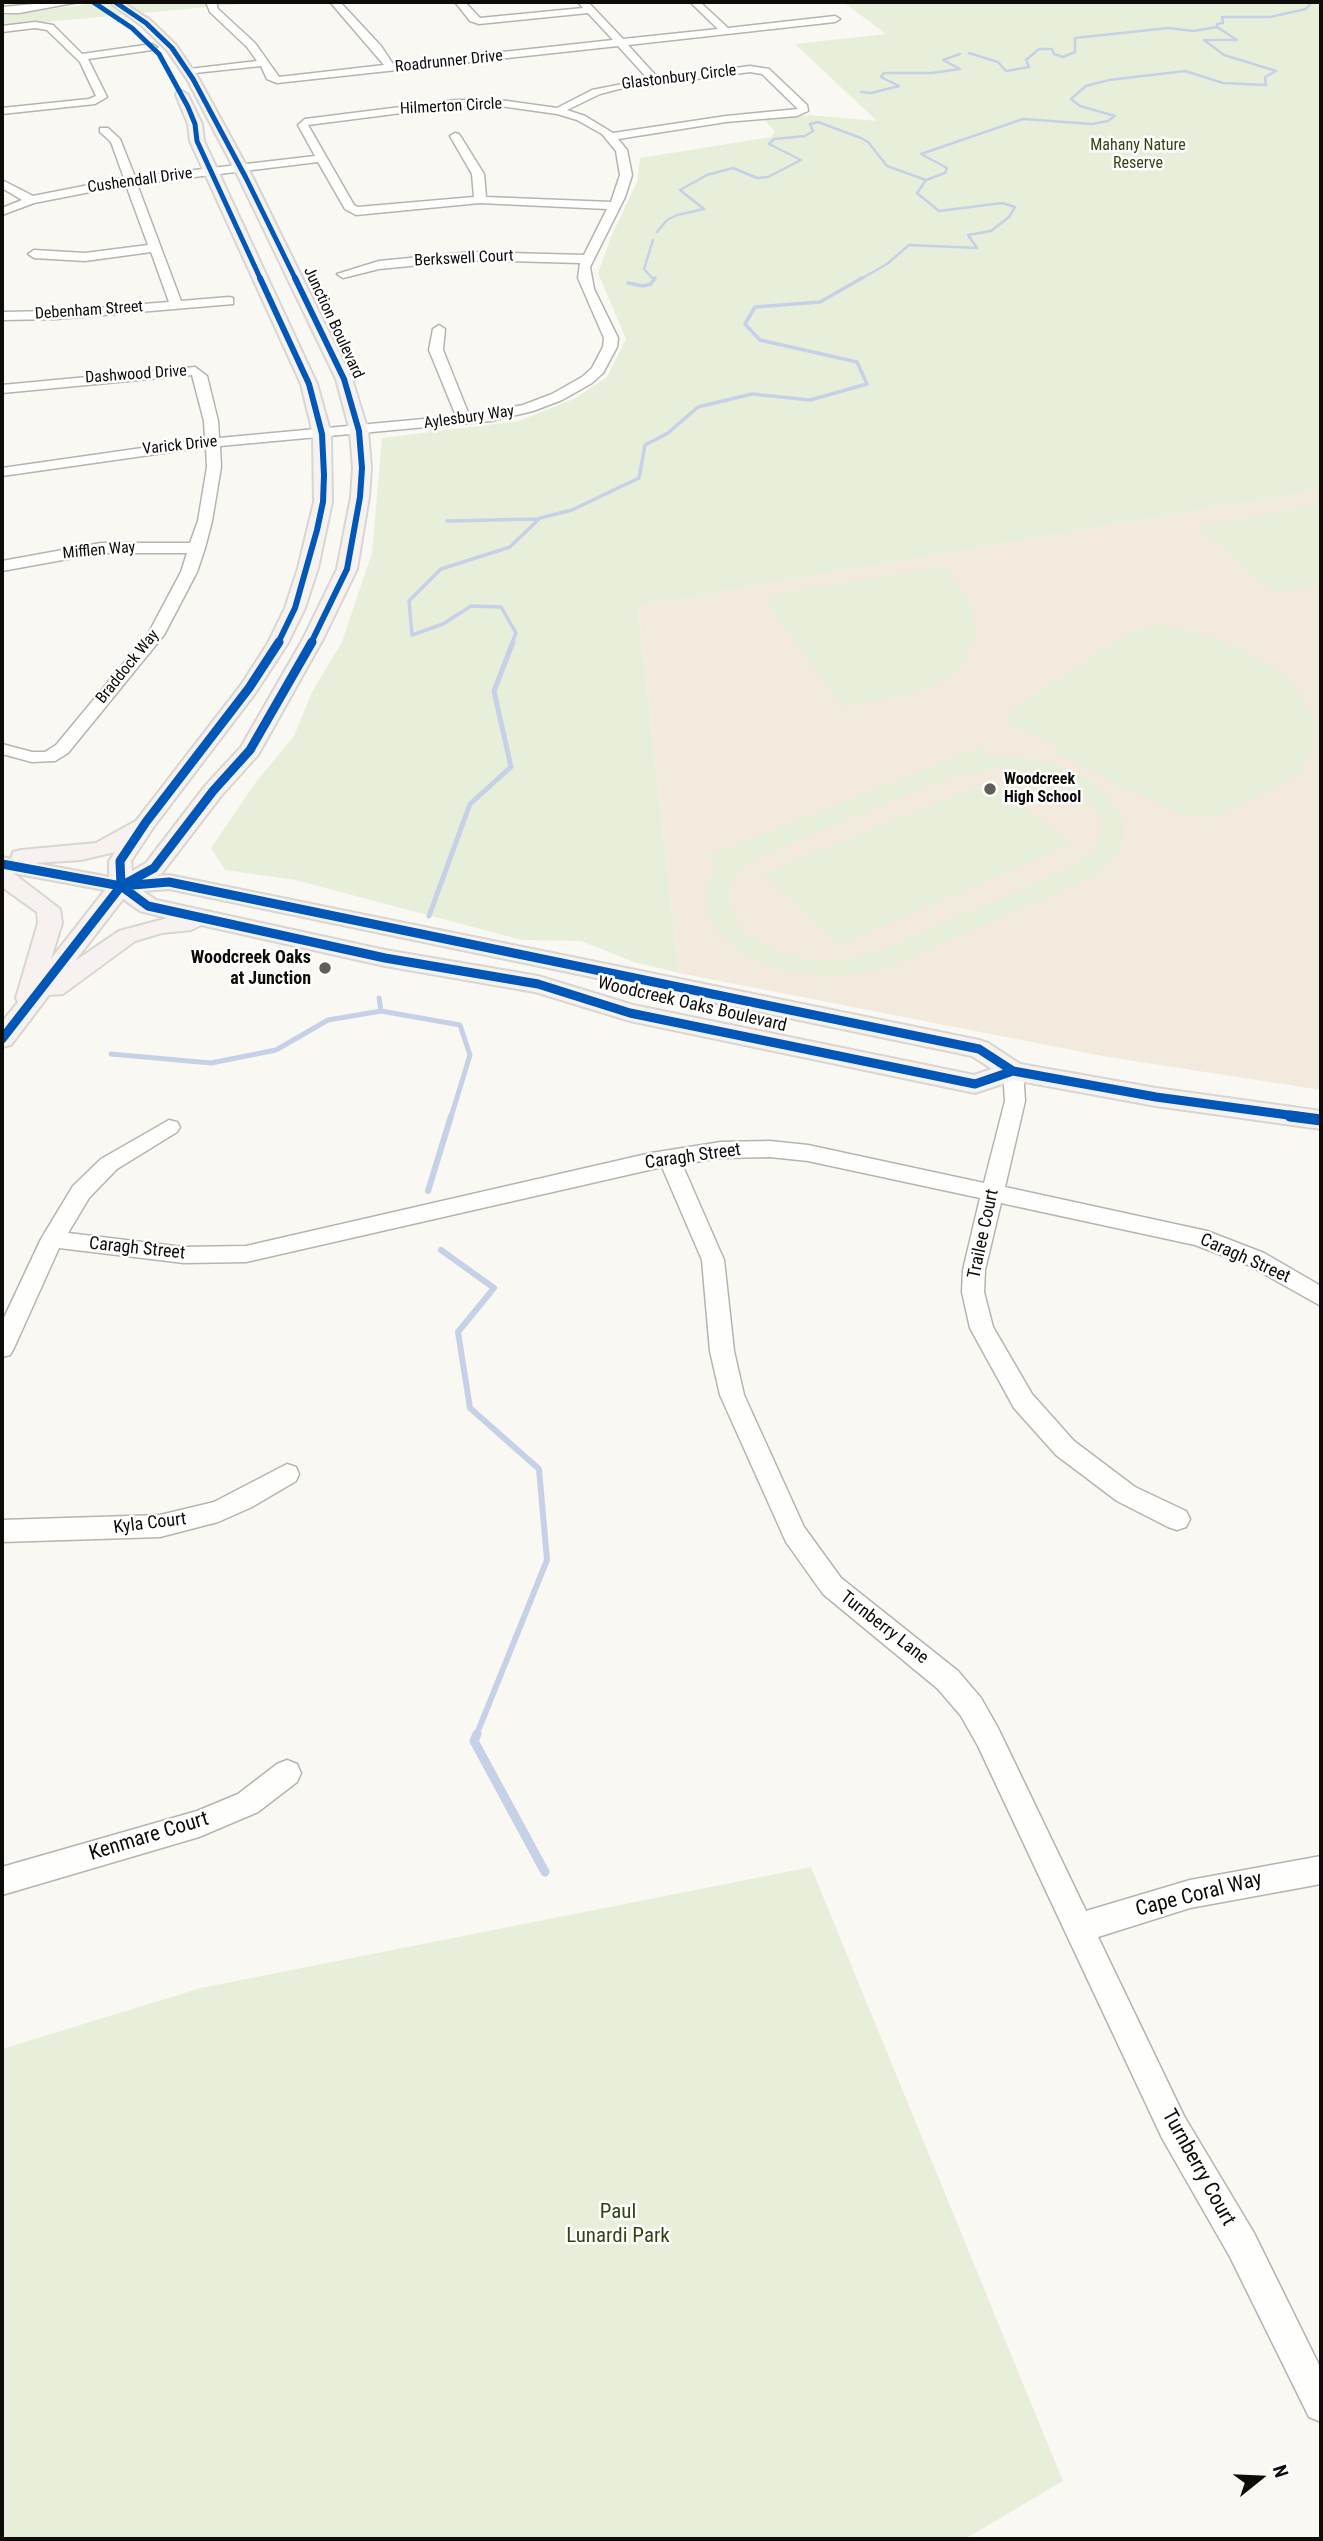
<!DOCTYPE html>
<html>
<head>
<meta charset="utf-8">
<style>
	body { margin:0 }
	#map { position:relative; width:1323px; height:2541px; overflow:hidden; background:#faf8f2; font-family:"Roboto Condensed",sans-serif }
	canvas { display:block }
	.frame { position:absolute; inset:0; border:4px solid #0e0c08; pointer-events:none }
	.north { position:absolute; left:1225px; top:2443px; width:70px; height:70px; -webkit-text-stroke:5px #fff; paint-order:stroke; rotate:72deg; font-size:19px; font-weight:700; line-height:28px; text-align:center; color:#0e0c08 }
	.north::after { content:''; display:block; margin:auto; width:24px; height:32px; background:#0e0c08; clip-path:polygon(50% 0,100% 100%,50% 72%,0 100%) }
</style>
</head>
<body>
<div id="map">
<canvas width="1323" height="2541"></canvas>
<div class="frame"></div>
<div class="north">N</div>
</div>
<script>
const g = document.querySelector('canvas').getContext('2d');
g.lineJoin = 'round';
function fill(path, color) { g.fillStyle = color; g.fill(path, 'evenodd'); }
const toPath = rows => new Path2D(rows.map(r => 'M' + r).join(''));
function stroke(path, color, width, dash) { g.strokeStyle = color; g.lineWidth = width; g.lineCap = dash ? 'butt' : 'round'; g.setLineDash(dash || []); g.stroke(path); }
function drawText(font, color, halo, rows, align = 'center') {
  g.font = font + ' "Roboto Condensed",sans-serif'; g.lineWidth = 5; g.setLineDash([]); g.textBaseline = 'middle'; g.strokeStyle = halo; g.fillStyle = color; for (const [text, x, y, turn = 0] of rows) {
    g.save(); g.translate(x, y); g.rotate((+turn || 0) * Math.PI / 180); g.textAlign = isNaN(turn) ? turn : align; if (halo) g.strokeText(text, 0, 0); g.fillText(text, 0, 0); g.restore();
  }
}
const built = toPath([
	[1321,489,1321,1090,1108,1057,679,973,638,606]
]);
const green = toPath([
	[102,2,263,2,2,26,2,16],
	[843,2,1321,2,1321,489,638,606,679,973,634,962,581,941,522,940,295,880,225,870,211,848,256,782,294,736,312,692,342,642,372,553,382,438,519,421,576,398,607,377,626,339,598,273,611,237,637,182,640,158,771,137,775,131,763,119,811,115,877,121,795,44,886,34],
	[1321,505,1321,585,1274,593,1198,526],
	[943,567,967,597,977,627,962,666,933,687,888,699,842,707,768,603,777,594],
	[1159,624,1220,640,1257,657,1280,672,1301,696,1314,721,1314,747,1299,775,1219,817,1182,815,1052,752,1057,746,1007,723,1007,713,1129,634],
	[979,748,989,756,1014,756,1051,763,1085,778,1101,789,1120,813,1124,826,1124,838,1114,860,1093,877,889,967,871,972,826,977,783,971,742,954,716,930,709,918,705,896,706,888,717,866,707,856],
	[998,768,1035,772,1055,779,1080,793,1091,802,1102,825,1101,837,1096,848,1070,868,882,950,853,959,811,960,775,951,745,933,736,921,729,897,731,885,736,875,757,857,954,776],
	[991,781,1072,844,840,945,763,874],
	[811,1867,1063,2481,965,2539,2,2539,2,2049,201,1988]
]);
const streamFar4 = toPath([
	[969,53,998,62,1006,71,1029,67,1026,60,1039,49,1052,49,1054,54,1063,57,1075,52,1075,38,1168,28,1194,31,1217,27],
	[861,92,871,93,899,86,881,77,884,73,932,73,960,69,943,60,960,54],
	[657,232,667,220,677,215,704,209,680,190,707,175,733,168,757,178,768,177,801,160,769,144,774,139,805,136,813,131,810,124,818,122,861,138,868,142,887,166,926,180],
	[653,240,644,269,654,280],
	[859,280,887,264,909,245,977,248,968,235,991,231,1009,217,1015,207,1002,203,939,211,917,193,926,180,945,173,947,168,921,154,1023,119,1092,124,1108,121,1115,116,1080,106,1071,99,1086,86,1109,80,1185,71,1223,83,1266,85,1265,77,1276,71,1224,55,1204,40,1237,40,1217,27,1217,24,1223,23,1222,17,1270,17,1306,9,1312,2]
]);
const streamFar3 = toPath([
	[628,283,643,286,651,284,655,278],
	[447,521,539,519],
	[512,643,516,633,501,607,471,606,443,624,412,635,409,601,441,569,510,547,540,518,572,510,639,478,645,445,668,433,698,407,752,394,810,400,867,384,857,362,760,340,745,324,755,307,820,302,862,278]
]);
const streamFar2 = toPath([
	[429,916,470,804,511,767,494,691,513,642],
	[379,998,381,1011,460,1025,470,1055,451,1117],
	[111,1054,211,1063,276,1050,328,1020,381,1011]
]);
const streamFar1 = toPath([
	[428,1191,451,1116],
	[441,1250,494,1288,458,1332,470,1408,539,1469,547,1560,476,1736]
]);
const stream = toPath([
	[477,1734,474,1741,545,1872]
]);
const minor = toPath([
	[56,2,79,2,19,13,2,13,2,7,56,2],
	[206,2,216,2,218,9,255,43,279,77,384,65,330,2,340,2,381,46,393,64,613,40,588,13,479,24,470,21,455,2,465,2,480,18,583,8,578,2,588,2,623,39,718,29,690,2,700,2,728,28,835,16,840,19,835,22,628,45,658,78,750,66,769,69,807,105,808,111,797,116,726,122,618,139,627,150,632,175,625,197,590,267,594,289,618,338,617,347,603,373,592,383,562,400,533,411,491,421,220,446,221,467,212,521,205,548,197,572,164,635,68,753,55,761,32,762,2,754,2,744,32,752,45,752,56,745,148,634,181,572,187,553,101,553,2,571,2,561,101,543,190,543,198,521,207,467,206,447,2,476,2,468,205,439,204,421,192,375,2,393,2,385,195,367,207,376,218,421,219,438,456,416,429,350,433,329,439,325,445,329,443,350,469,415,523,405,552,394,582,377,592,368,603,347,604,338,578,278,580,263,472,260,379,269,343,278,337,274,379,261,472,252,584,255,607,209,480,203,356,215,345,209,318,162,137,184,181,301,229,297,233,298,233,304,56,319,2,320,2,312,56,311,169,302,151,252,85,261,34,258,28,254,34,250,85,253,148,245,126,185,34,203,2,215,2,208,22,200,2,188,2,180,33,196,124,178,111,142,100,132,100,128,108,128,120,139,135,177,315,156,298,125,305,119,456,100,500,100,557,108,592,90,648,79,618,46,277,83,267,79,261,66,185,74,184,72,189,69,257,61,247,47,210,12,206,2],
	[750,72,762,74,798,109,726,116,613,133,585,116,567,110,600,94,619,89,750,72],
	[456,106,500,106,557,114,577,120,602,134,616,151,620,175,611,202,486,197,484,174,459,134,455,133,450,136,472,174,474,197,358,207,354,205,308,125,456,106],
	[35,22,53,25,82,54,152,44,157,47,152,50,88,59,107,97,95,104,2,114,2,108,89,99,96,96,80,62,47,30,35,28,2,32,2,26,35,22],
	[1013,1064,1020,1066,1023,1071,1025,1101,1005,1187,1207,1231,1264,1253,1321,1286,1321,1306,1248,1265,1195,1245,1001,1203,985,1270,984,1292,993,1327,1032,1394,1074,1441,1135,1487,1186,1511,1190,1519,1186,1527,1177,1530,1168,1527,1117,1501,1056,1455,1014,1408,970,1328,962,1292,963,1270,980,1198,808,1161,770,1157,721,1158,682,1164,724,1260,734,1351,744,1395,804,1527,841,1578,958,1671,981,1698,998,1728,1086,1911,1190,1880,1321,1856,1321,1884,1190,1908,1098,1937,1184,2116,1254,2233,1321,2369,1321,2422,1309,2417,1230,2257,1162,2138,978,1746,961,1716,938,1689,823,1594,786,1542,720,1395,710,1351,702,1260,662,1167,246,1262,184,1263,59,1248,14,1348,10,1355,2,1357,2,1322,41,1239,73,1186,101,1159,169,1120,177,1122,180,1127,177,1132,117,1169,89,1198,68,1233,184,1247,246,1246,651,1153,721,1142,770,1141,808,1145,984,1183,1005,1101,1003,1071,1006,1066,1013,1064],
	[287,1464,296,1467,299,1474,296,1481,252,1507,218,1522,160,1537,2,1542,2,1520,160,1515,214,1502,287,1464],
	[287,1760,297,1764,301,1773,297,1782,258,1812,199,1837,2,1895,2,1867,197,1811,238,1794,277,1764,287,1760]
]);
const major = toPath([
	[109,2,122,2,150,20,176,45,199,79,253,178,352,379,368,431,371,468,369,497,357,569,323,639,258,755,221,796,162,873,157,876,169,875,979,1040,988,1043,1020,1064,1156,1088,1321,1111,1321,1129,1156,1106,1014,1080,975,1093,630,1021,535,992,385,966,201,925,191,930,162,933,135,941,63,994,49,995,11,1045,2,1047,2,1022,18,1002,16,998,38,923,37,912,2,887,2,857,11,859,13,852,21,850,96,843,136,821,241,685,268,643,285,608,298,568,314,502,313,434,301,384,190,141,188,124,176,95,177,92,182,91,188,95,202,124,204,141,317,384,331,434,332,502,318,568,305,608,288,643,256,692,155,825,131,861,132,871,146,863,205,786,241,747,303,639,337,569,351,497,353,468,350,431,336,379,239,178,187,79,167,50,142,26,109,2],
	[115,852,109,861,109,877,35,863,81,860,115,852],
	[13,873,105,890,51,959,62,923,60,909,13,873],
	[169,889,972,1056,992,1069,974,1075,633,1005,538,976,385,950,156,900,143,891,169,889],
	[123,899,140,911,168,918,119,931,75,961,123,899]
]);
const cyclewayFar3 = toPath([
	[93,2,132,28,159,54,188,107,195,124,197,141,261,280],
	[115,2,146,23,172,48,193,79,246,178,296,280]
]);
const cyclewayFar2 = toPath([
	[260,278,309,384,322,434,324,475,323,502,317,530,295,608,278,643],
	[295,278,344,379,359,431,362,468,360,497,347,569,311,643]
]);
const cyclewayFar1 = toPath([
	[2,864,121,886,169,882,979,1049,1013,1071,1156,1097,1303,1117],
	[121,886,120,861,146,822,249,688,279,642],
	[121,886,148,906,385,958,538,984,630,1013,975,1084,1013,1071],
	[2,1039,121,886,154,868,213,791,250,750,312,642]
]);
const cycleway = toPath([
	[1290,1116,1321,1120]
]);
const markers = [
	[990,789,7,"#615f5a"],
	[325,968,7,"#615f5a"]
];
const farStreetnames = [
	["Roadrunner Drive",449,62,-6],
	["Glastonbury Circle",679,78,-7],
	["Hilmerton Circle",451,107,-3],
	["Cushendall Drive",140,181,-8],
	["Berkswell Court",464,259,-3],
	["Debenham Street",89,311,-4],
	["Junction Boulevard",333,323,65],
	["Dashwood Drive",136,375,-4],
	["Aylesbury Way",469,418,-8],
	["Varick Drive",180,446,-6],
	["Mifflen Way",99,551,-5],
	["Braddock Way",128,667,-51]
];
const farParknames = [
	["Mahany Nature",1138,146],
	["Reserve",1138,164]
];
const farPoinames = [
	["Woodcreek",1004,780],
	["High School",1004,798]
];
const poiNames = [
	["Woodcreek Oaks",311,958],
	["at Junction",311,979]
];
const streetNames = [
	["Woodcreek Oaks Boulevard",692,1005,13],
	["Caragh Street",693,1157,-8],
	["Trailee Court",984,1234,-78],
	["Caragh Street",137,1249,6],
	["Caragh Street",1245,1259,24],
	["Kyla Court",150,1524,-7],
	["Turnberry Lane",884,1628,38]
];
const nearStreetnames = [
	["Kenmare Court",149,1837,-17],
	["Cape Coral Way",1199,1895,-14],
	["Turnberry Court",1198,2168,61]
];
const nearParknames = [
	["Paul",618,2213],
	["Lunardi Park",618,2237]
];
fill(built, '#f2ebdd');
fill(green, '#e7efda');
stroke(streamFar4, '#c6d1e7', 2.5);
stroke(streamFar3, '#c6d1e7', 3.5);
stroke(streamFar2, '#c6d1e7', 5);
stroke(streamFar1, '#c6d1e7', 6);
stroke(stream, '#c6d1e7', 9);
stroke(minor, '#b6b4b0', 3);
stroke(major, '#d7d6d2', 4);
fill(minor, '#fefefd');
fill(major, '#f7f2ef');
stroke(cyclewayFar3, '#0057b8', 5);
stroke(cyclewayFar2, '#0057b8', 6);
stroke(cyclewayFar1, '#0057b8', 9);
stroke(cycleway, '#0057b8', 11);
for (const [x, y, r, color] of markers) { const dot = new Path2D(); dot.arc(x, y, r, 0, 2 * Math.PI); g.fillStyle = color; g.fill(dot); stroke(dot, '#fff', 2.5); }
drawText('16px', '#0e0c08', '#fff', farStreetnames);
drawText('16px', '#304510', '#fff', farParknames);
drawText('bold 16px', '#0e0c08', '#fff', farPoinames, 'left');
drawText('bold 18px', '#0e0c08', '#fff', poiNames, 'right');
drawText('18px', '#0e0c08', '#fff', streetNames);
drawText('21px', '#0e0c08', '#fff', nearStreetnames);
drawText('21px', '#304510', '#fff', nearParknames);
</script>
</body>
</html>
